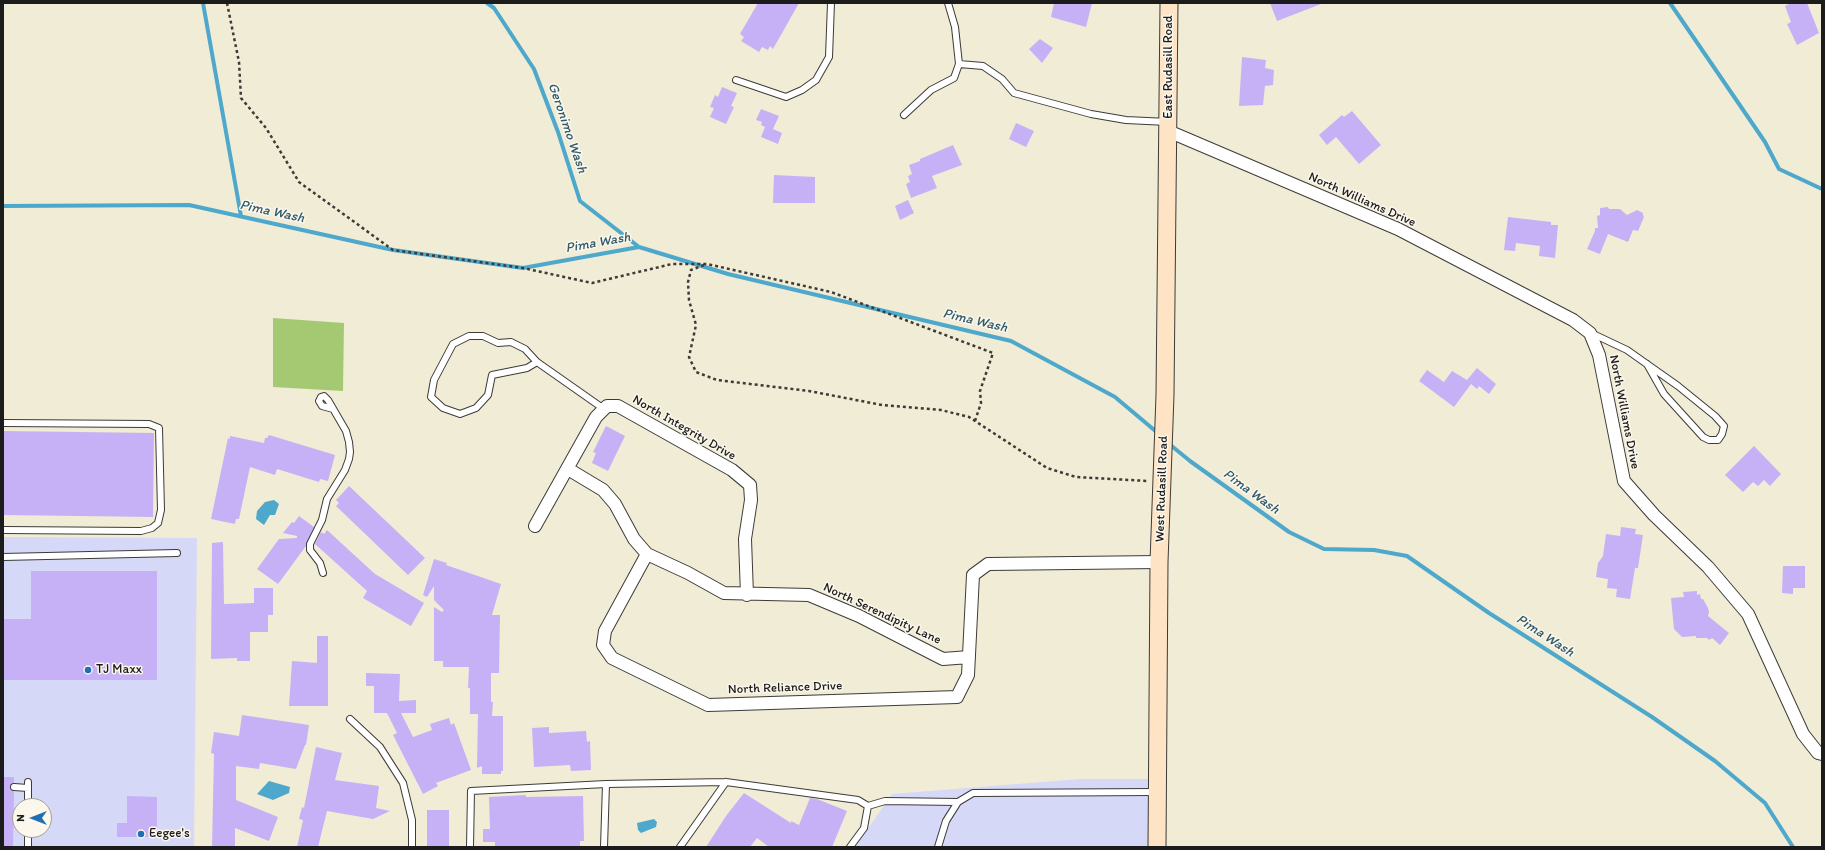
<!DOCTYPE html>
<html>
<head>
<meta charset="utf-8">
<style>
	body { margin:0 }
	#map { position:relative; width:1825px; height:850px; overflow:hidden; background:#f1ecd5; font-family:Itim,sans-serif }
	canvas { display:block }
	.frame { position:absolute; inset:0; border:4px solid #1c1c1c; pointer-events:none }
	.north { position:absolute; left:12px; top:798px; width:40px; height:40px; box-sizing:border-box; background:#fbf7ec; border:1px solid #a29f99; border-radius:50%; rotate:270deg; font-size:11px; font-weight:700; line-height:16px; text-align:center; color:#1c1c1c }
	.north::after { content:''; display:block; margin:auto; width:14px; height:18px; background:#1f6fb2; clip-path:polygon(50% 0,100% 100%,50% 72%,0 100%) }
</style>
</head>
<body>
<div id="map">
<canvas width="1825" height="850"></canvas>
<div class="frame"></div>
<div class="north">N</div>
</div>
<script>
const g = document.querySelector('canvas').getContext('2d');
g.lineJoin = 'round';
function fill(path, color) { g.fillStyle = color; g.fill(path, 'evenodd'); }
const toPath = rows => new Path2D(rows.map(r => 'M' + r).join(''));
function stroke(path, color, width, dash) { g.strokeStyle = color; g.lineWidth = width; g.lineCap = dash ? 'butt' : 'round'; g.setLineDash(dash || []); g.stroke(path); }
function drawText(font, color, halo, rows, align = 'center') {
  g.font = font + ' Itim,sans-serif'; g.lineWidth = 3; g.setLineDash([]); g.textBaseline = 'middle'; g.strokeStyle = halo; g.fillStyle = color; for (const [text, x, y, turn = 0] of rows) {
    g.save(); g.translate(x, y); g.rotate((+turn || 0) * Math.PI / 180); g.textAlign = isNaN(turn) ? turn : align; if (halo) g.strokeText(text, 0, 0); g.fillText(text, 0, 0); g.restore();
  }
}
const built = toPath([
	[3,537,197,538,194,847,3,847],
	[20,806,44,806,44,830,20,830],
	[1080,779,1151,779,1149,847,855,847,892,794]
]);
const green = toPath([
	[273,318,344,323,343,391,273,387]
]);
const water = toPath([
	[274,500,279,504,275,515,270,515,264,525,256,519,257,511,265,502],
	[269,781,290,787,289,793,273,800,257,794],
	[654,819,657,822,656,827,641,833,638,830,637,823]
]);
const stream = toPath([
	[203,3,241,216],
	[487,3,494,8,534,69,558,132,580,201,639,247],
	[1670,3,1765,142,1779,169,1822,189],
	[3,206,189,205,393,250,523,268,639,247,728,274,1011,341,1115,397,1159,434],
	[1168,443,1190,461,1289,532,1324,549,1374,550,1407,556,1489,613,1652,717,1715,761,1765,803,1793,847]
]);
const building = toPath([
	[758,3,799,3,773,49,770,46,768,50,762,47,759,52,741,41,744,37,740,34],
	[1054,3,1092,3,1086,27,1051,17],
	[1270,3,1320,3,1321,4,1277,21],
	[1791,3,1807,3,1819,33,1797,45,1787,24,1791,22,1785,6],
	[1040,39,1053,48,1042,63,1029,49],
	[1242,57,1266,60,1265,68,1274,70,1273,85,1265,86,1263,105,1239,106],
	[722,87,737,93,731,106,734,107,726,124,710,117,714,108,710,107,715,95,718,97],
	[761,109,779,116,773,129,782,133,778,144,761,137,765,127,761,125,762,122,756,120],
	[1352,111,1381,145,1359,164,1336,137,1327,145,1319,135,1342,115,1344,117],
	[1016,123,1034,131,1026,147,1009,139],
	[953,145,962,165,932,176,937,188,911,198,906,184,910,182,908,176,912,174,909,165,920,161,920,159],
	[774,175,815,177,815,203,773,203],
	[908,200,914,213,900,220,895,206],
	[1608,207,1609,209,1620,209,1627,215,1637,210,1643,213,1643,216,1644,217,1638,231,1633,230,1628,242,1608,234,1600,254,1587,249,1595,231,1595,228,1598,228,1597,216,1600,215,1600,208],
	[1508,217,1551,222,1551,225,1558,225,1555,258,1539,256,1540,246,1516,243,1515,251,1504,250],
	[1477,368,1496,384,1489,394,1479,386,1477,389,1471,384,1454,407,1419,381,1427,370,1444,382,1452,371,1467,380],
	[606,426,625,436,608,471,592,463,596,453,593,452],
	[3,431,154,433,153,517,3,515],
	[269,435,335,455,328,481,320,479,319,482,277,469,275,475,250,467,239,519,236,519,235,524,211,519,228,438,230,439,230,436,264,443,265,438,267,438],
	[1754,446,1781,474,1770,486,1764,480,1758,486,1753,482,1743,492,1725,475],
	[349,486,425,558,408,575,336,506,339,503,336,500],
	[299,516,314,527,306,546,278,584,257,569,279,539,297,538,297,536,283,533,292,522,294,523],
	[1621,527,1636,529,1635,534,1643,535,1638,568,1635,568,1630,599,1616,597,1617,589,1607,588,1608,579,1596,577,1598,563,1603,556,1606,534,1620,536],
	[327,530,375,574,424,603,411,626,363,598,367,591,315,544,321,532,324,534],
	[223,542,224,604,254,603,254,588,273,588,273,615,268,615,268,632,250,632,250,661,237,661,237,658,211,659,212,543],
	[434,559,447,563,446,565,501,584,492,615,500,615,499,673,491,673,491,702,493,702,492,716,503,716,503,771,501,771,501,774,482,774,482,766,477,768,478,714,470,714,470,688,468,688,469,667,443,667,443,661,434,661,434,607,442,612,444,610,434,600,434,586,427,597,423,595],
	[1783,566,1805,566,1805,588,1793,588,1793,594,1782,593],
	[31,571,157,571,157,680,3,680,3,619,31,619],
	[1697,591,1697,595,1700,594,1701,599,1703,599,1708,608,1709,612,1708,616,1729,633,1720,645,1712,638,1709,640,1707,638,1696,638,1696,636,1682,637,1674,629,1671,598,1684,597,1683,592],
	[317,636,328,636,328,706,289,706,292,661,317,663],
	[366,673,400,674,399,701,416,700,416,713,401,713,413,737,432,730,430,724,449,718,451,725,454,723,471,770,436,783,438,786,423,794,393,735,397,733,387,713,374,713,374,686,366,686],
	[242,715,309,725,306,745,305,745,296,769,260,763,259,769,236,766,236,800,278,817,269,841,235,828,235,847,212,847,214,754,211,753,214,732,239,736],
	[549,727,549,733,586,731,587,742,590,741,591,770,571,771,570,765,534,767,532,728],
	[316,747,342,753,335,780,379,786,376,808,390,811,373,819,327,811,318,847,297,847,303,820,299,819,302,807,304,808],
	[3,777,14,777,14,783,10,787,14,791,13,847,3,847],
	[744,793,791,823,791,821,799,825,810,798,817,799,847,811,832,847,769,847,757,838,750,847,706,847,726,816],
	[526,795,526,797,583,796,584,841,580,841,580,847,495,847,495,842,483,842,483,829,490,829,489,797],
	[127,796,157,797,157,837,117,837,117,823,127,823],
	[427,810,449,810,449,847,427,847]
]);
const path = toPath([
	[227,3,239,62,241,98,266,128,299,182,393,250,523,268,592,283,672,264,707,264,831,292,993,353,980,391,981,403,975,421],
	[704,265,691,270,688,282,689,300,696,325,689,357,696,372,717,380,809,391,882,405,941,410,969,417,1047,468,1076,477,1147,481]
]);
const lane = toPath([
	[959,64,983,66,1002,79,1014,93,1091,114,1126,120,1168,122],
	[736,80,786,97,802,90,816,80,829,57,831,3],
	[904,115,931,90,954,78,959,64,955,27,948,3],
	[1591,333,1627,350,1678,386,1715,416,1724,426,1722,434,1718,440,1709,440,1703,437,1664,394,1647,364],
	[537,362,527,368,492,375,488,395,476,408,460,414,443,408,431,397,434,380,453,344,469,336,483,336,498,343,511,342,525,349,537,362,604,409],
	[3,423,149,424,159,428,161,510,158,523,152,528,141,531,3,530],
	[3,557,177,553],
	[323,573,320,563,310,550,310,544,322,520,327,499,345,470,349,459,350,452,349,442,346,431,328,400,324,396,321,397,319,401,322,406,333,409],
	[350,719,380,747,403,783,412,820,412,847],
	[14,787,28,788],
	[28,806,28,782],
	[868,806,885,801,958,802],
	[28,847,28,830],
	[470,847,471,791,606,784,726,782,858,800,868,806,864,828,850,847],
	[604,847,606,784],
	[680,847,726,782],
	[938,847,946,821,958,802,973,793,1156,792]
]);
const street = toPath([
	[1168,131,1398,229,1573,320,1590,333,1599,355,1624,481,1654,515,1708,567,1748,614,1803,734,1818,753,1822,754],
	[568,469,603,490,615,504,634,539,647,554,688,573,724,593,809,595,859,616,943,659,969,657],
	[535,526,596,417,607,406,618,406,732,470,750,485,751,500,745,539,747,595],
	[647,554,605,631,603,645,612,658,708,705,957,697,968,675,973,575,988,564,1159,562]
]);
const secondary = toPath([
	[1157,847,1159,562,1165,395,1169,3]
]);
const markers = [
	[88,670,4,"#1f6fb2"],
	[141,834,4,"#1f6fb2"]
];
const streetNames = [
	["East Rudasill Road",1169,67,-90],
	["North Williams Drive",1362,200,24],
	["North Williams Drive",1624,412,79],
	["North Integrity Drive",684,428,30],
	["West Rudasill Road",1162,489,-88],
	["North Serendipity Lane",882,614,25],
	["North Reliance Drive",785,688,-2]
];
const poiNames = [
	["TJ Maxx",96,670],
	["Eegee's",149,834]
];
const waterNames = [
	["Geronimo Wash",567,128,71],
	["Pima Wash",272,212,12],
	["Pima Wash",598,243,-10],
	["Pima Wash",975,321,13],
	["Pima Wash",1251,492,36],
	["Pima Wash",1545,636,33]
];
fill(built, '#d6d8f8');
fill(green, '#a5c973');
fill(water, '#4ea8cb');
stroke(stream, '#4ea8cb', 4);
fill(building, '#c6b1f6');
stroke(lane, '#3c3b38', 8);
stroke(street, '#3c3b38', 14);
stroke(secondary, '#3c3b38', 19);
stroke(path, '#3c3b38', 2.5, [3, 3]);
stroke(lane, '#fff', 6);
stroke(street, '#fff', 12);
stroke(secondary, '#fee4c5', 17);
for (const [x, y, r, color] of markers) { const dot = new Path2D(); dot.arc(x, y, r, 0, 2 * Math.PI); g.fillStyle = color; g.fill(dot); stroke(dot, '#fbf7ec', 1.5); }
drawText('13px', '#1c1c1c', '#fbf7ec', streetNames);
drawText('13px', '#1c1c1c', '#fbf7ec', poiNames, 'left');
drawText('italic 14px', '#325b6b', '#fbf7ec', waterNames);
</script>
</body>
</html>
